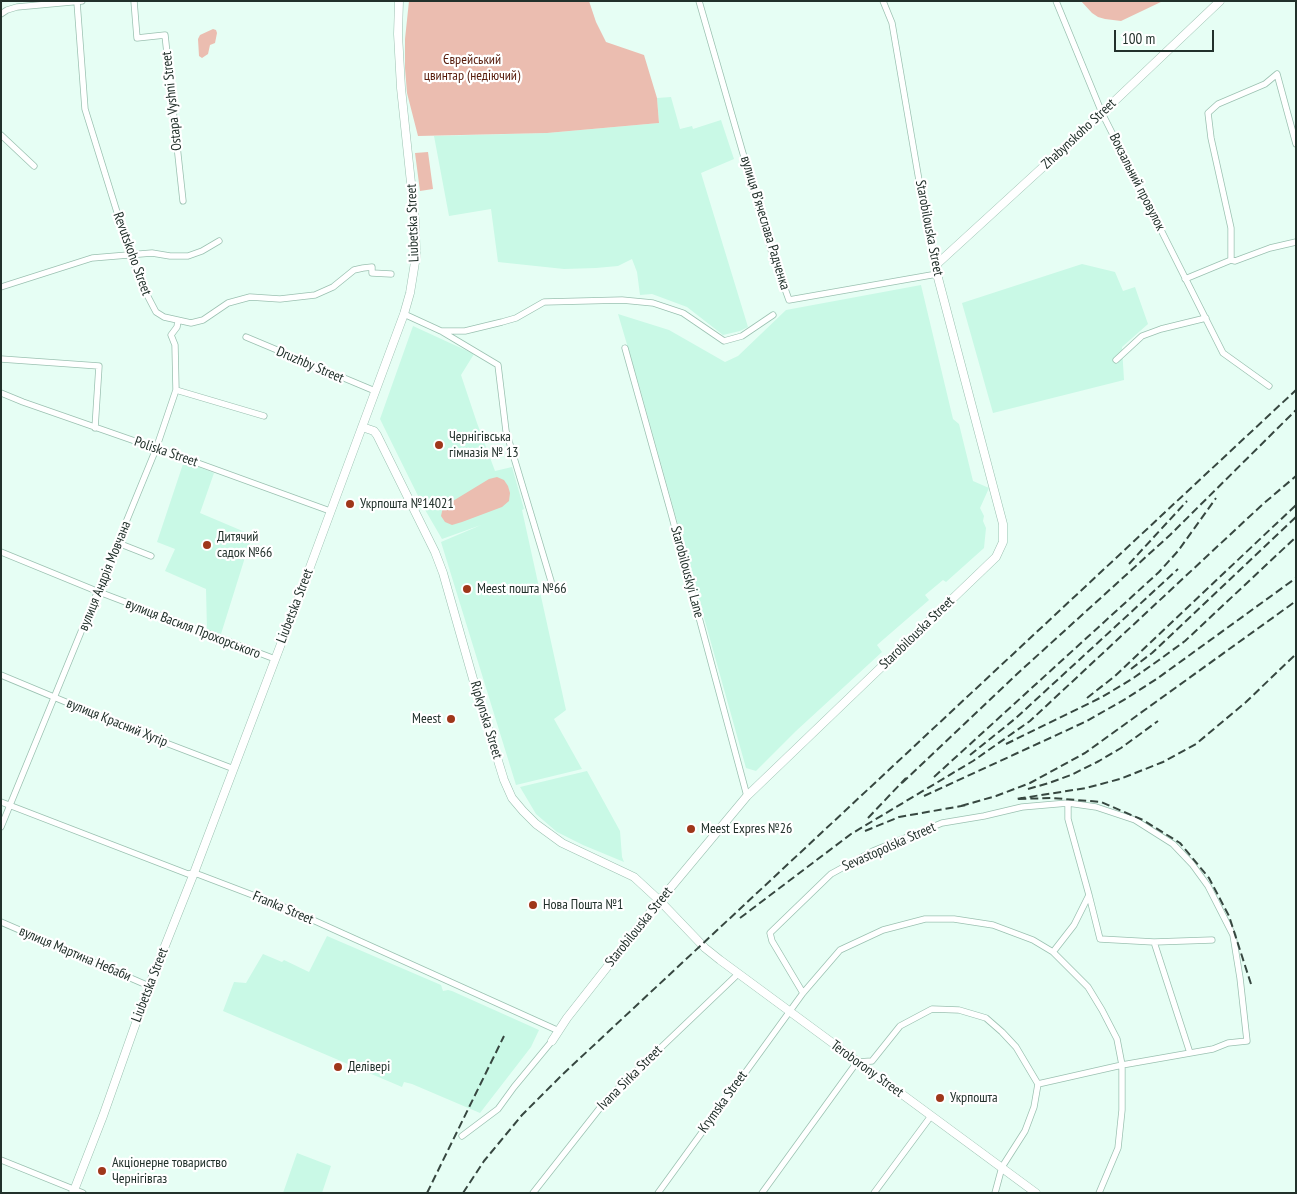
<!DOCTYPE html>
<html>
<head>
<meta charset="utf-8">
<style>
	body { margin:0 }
	#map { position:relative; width:1297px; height:1194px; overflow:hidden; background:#e6fef4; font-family:"PT Sans Narrow",sans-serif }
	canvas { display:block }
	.frame { position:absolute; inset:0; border:2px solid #22312b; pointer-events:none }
	.scale { position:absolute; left:1114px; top:30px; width:100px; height:22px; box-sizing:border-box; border:2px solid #22312b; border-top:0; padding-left:6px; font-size:15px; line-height:18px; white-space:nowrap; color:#22312b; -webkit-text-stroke:4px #fff; paint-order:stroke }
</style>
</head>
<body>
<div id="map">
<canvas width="1297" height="1194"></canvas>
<div class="frame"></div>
<div class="scale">100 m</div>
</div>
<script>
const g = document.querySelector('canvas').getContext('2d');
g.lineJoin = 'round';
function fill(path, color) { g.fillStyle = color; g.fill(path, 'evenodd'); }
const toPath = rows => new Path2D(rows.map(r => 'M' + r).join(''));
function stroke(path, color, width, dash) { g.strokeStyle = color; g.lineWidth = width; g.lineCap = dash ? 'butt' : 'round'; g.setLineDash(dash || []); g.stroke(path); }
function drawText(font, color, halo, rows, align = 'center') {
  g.font = font + ' "PT Sans Narrow",sans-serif'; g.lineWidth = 4.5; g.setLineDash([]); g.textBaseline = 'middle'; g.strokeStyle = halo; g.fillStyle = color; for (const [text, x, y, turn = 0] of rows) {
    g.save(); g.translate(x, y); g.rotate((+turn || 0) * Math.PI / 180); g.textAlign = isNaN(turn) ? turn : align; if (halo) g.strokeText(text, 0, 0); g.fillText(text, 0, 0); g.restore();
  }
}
const built = toPath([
	[671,97,680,129,692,126,693,129,721,120,734,159,701,173,748,327,740,331,723,335,687,307,652,294,640,295,637,272,632,259,618,266,596,268,564,269,498,262,491,209,449,216,434,136,547,133,659,123,657,98],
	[1082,264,1115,272,1123,291,1135,287,1148,324,1122,347,1124,380,993,413,962,303],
	[921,285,953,419,959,424,973,481,989,488,980,508,984,516,983,521,986,528,984,548,946,582,943,580,925,595,929,600,877,645,882,652,796,731,756,771,746,768,639,385,618,314,669,330,725,362,738,356,786,310],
	[413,326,474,354,461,375,477,423,495,471,512,467,524,509,522,510,566,710,554,719,582,769,516,785,441,542,481,525,442,539,424,508,380,419],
	[184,461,214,473,200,513,252,535,221,634,207,630,206,589,165,571,175,549,157,542],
	[587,771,620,831,622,857,624,862,583,845,557,832,536,814,520,787],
	[327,936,441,985,443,991,448,990,452,991,539,1030,531,1047,480,1113,412,1084,404,1082,402,1087,223,1011,234,982,246,983,263,954,282,962,284,960,309,972],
	[297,1153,331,1166,322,1193,283,1193]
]);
const green = toPath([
	[409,1,589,1,596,22,606,42,644,55,657,98,659,123,547,133,418,136,407,93,405,68,405,39],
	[1081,1,1163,1,1121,21,1105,19,1098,17,1092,13],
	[213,29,216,30,217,33,215,43,210,45,208,54,202,58,199,56,198,39,200,35],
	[428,152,433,189,420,191,415,153],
	[497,477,504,480,508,486,510,493,509,501,502,507,462,522,452,525,445,522,441,516,443,507,489,479]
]);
const street = toPath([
	[134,1,137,38,165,35,183,201],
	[699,1,770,247,789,300,937,274],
	[883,1,892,23,927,227,937,264],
	[1056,1,1102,113,1223,353,1269,386],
	[77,2,85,109,130,254,145,291,156,312,164,317,191,323,203,320,228,303,250,297,280,299,315,295,333,287,354,270,363,268,372,267,372,273,391,274],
	[1,14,7,10,17,7,82,1],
	[1,135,34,166],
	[1231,260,1231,228,1211,138,1208,113,1218,104,1265,84,1277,74,1296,144],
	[1185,279,1231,260,1235,261,1270,248,1296,242],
	[1,287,92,258,152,253,170,256,188,256,202,251,219,241],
	[404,314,441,331,498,365,506,431,551,581],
	[441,331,465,331,502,322,516,318,544,302,622,300,653,303,683,313,724,341,742,336,773,315],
	[246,337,375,391],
	[625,348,671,513,747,796],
	[1,359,99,366,95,428],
	[1116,360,1142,336,1161,329,1206,318],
	[176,390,264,416],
	[1,393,23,402,195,462,330,511],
	[118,543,151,556],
	[1,552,99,592,275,659],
	[1,675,145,735,234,769],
	[1,802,188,874,194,873,200,875,284,907,559,1031],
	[1,827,156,449,176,390,175,345,171,335,177,327,178,321],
	[1089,895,1100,939,1154,942],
	[1,922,149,986],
	[803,993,772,941,770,933,831,874,873,851,942,823,984,816,1022,807,1068,803,1068,819,1089,895,1074,925,1053,952],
	[1190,1053,1154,942,1212,940],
	[1038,1084,1122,1065,1213,1049,1228,1043,1247,1041,1240,978,1233,935,1208,886,1192,864,1173,844,1135,820,1096,807,1068,803],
	[462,1136,498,1109,514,1087,552,1041],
	[1,1160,83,1193],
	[533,1193,607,1099,738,974],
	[658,1193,803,993,840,950,883,930,925,919,954,919,993,925,1033,940,1053,952,1088,987,1102,1010,1117,1039,1122,1065,1122,1110,1118,1148,1099,1193],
	[762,1193,857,1062,872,1061,900,1026,932,1009,959,1010,986,1018,1002,1032,1016,1047,1038,1084,1034,1107,1025,1131,1002,1167,995,1193],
	[874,1193,931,1116]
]);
const secondary = toPath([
	[362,427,374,431,377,435,435,552,443,573,477,693,504,780,512,798,523,811,536,824,562,843,634,877,660,901,705,948,720,960,1036,1193],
	[552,1041,567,1018,652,910,747,796,996,557,1003,542,1003,524,937,274,937,264,1102,113,1220,1],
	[73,1193,103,1116,149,986,194,873,303,586,404,314,410,293,416,256,415,221,401,88,398,34,399,1]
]);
const rail = toPath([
	[1129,564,1187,501],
	[1131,669,1152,653,1296,517],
	[1087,698,1115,676,1296,505],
	[1006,744,1102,697,1132,679,1159,660,1185,641,1296,537],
	[970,755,1016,718,1178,569],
	[934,777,1159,572,1178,551,1216,498],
	[902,783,1017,674,1170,535,1296,410],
	[1028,789,1049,783,1071,775,1099,761,1121,748,1158,721],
	[924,796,1087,721,1127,698,1158,678,1296,578],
	[961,806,996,796,1030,783,1085,753,1296,601],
	[868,818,906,778],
	[865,831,899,817,967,805],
	[740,918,851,834,973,761,1030,721,1263,504,1296,476],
	[1251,984,1229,916,1209,878,1180,843,1143,820,1101,802,1052,798,1016,799,1086,788,1120,779,1163,762,1196,744,1246,702,1296,654],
	[427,1193,504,1036],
	[463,1193,484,1161,522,1115,563,1074,1296,390]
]);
const markers = [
	[439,445,5,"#9f371a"],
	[350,504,5,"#9f371a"],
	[207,545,5,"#9f371a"],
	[467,589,5,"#9f371a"],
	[451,719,5,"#9f371a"],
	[691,829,5,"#9f371a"],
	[533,905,5,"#9f371a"],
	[338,1067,5,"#9f371a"],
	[940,1098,5,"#9f371a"],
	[102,1171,5,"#9f371a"]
];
const parkNames = [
	["Єврейський",472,60],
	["цвинтар (недіючий)",472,76]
];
const streetNames = [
	["Ostapa Vyshni Street",172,101,-96],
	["Zhabynskoho Street",1079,134,-43],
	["Вокзальний провулок",1137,182,63],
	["Liubetska Street",413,223,-92],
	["вулиця Вʼячеслава Радченка",765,223,73],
	["Starobilouska Street",929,228,79],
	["Revutskoho Street",132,254,70],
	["Druzhby Street",310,365,23],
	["Poliska Street",166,452,19],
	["Starobilouskyi Lane",687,572,75],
	["вулиця Андрія Мовчана",105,576,-68],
	["Liubetska Street",295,606,-69],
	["вулиця Василя Прохорського",193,629,21],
	["Starobilouska Street",917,633,-44],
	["Ripkynska Street",486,720,73],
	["вулиця Красний Хутір",117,723,22],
	["Sevastopolska Street",889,847,-24],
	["Franka Street",283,908,23],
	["Starobilouska Street",639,927,-51],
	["вулиця Мартина Небаби",75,954,23],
	["Liubetska Street",150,985,-69],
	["Teroborony Street",867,1069,36],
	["Ivana Sirka Street",630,1078,-45],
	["Krymska Street",723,1102,-54]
];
const poiNames = [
	["Чернігівська",449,437],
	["гімназія № 13",449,453],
	["Укрпошта №14021",360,504],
	["Дитячий",217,537],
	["садок №66",217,553],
	["Meest пошта №66",477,589],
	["Meest",441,719,"right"],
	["Meest Expres №26",701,829],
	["Нова Пошта №1",543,905],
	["Делівері",348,1067],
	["Укрпошта",950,1098],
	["Акціонерне товариство",112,1163],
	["Чернігівгаз",112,1179]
];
fill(built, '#c9f9e6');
fill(green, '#ebbdb0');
stroke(street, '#9bc1b1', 7);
stroke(secondary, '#9bc1b1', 9);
stroke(street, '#fff', 5.5);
stroke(secondary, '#fff', 8);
stroke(rail, '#374740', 2, [8, 4]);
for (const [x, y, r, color] of markers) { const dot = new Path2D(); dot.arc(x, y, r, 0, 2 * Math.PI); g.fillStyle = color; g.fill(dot); stroke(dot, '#fff', 2); }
drawText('14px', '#571c0c', '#fff', parkNames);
drawText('14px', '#22312b', '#fff', streetNames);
drawText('14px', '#22312b', '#fff', poiNames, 'left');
</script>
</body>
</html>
